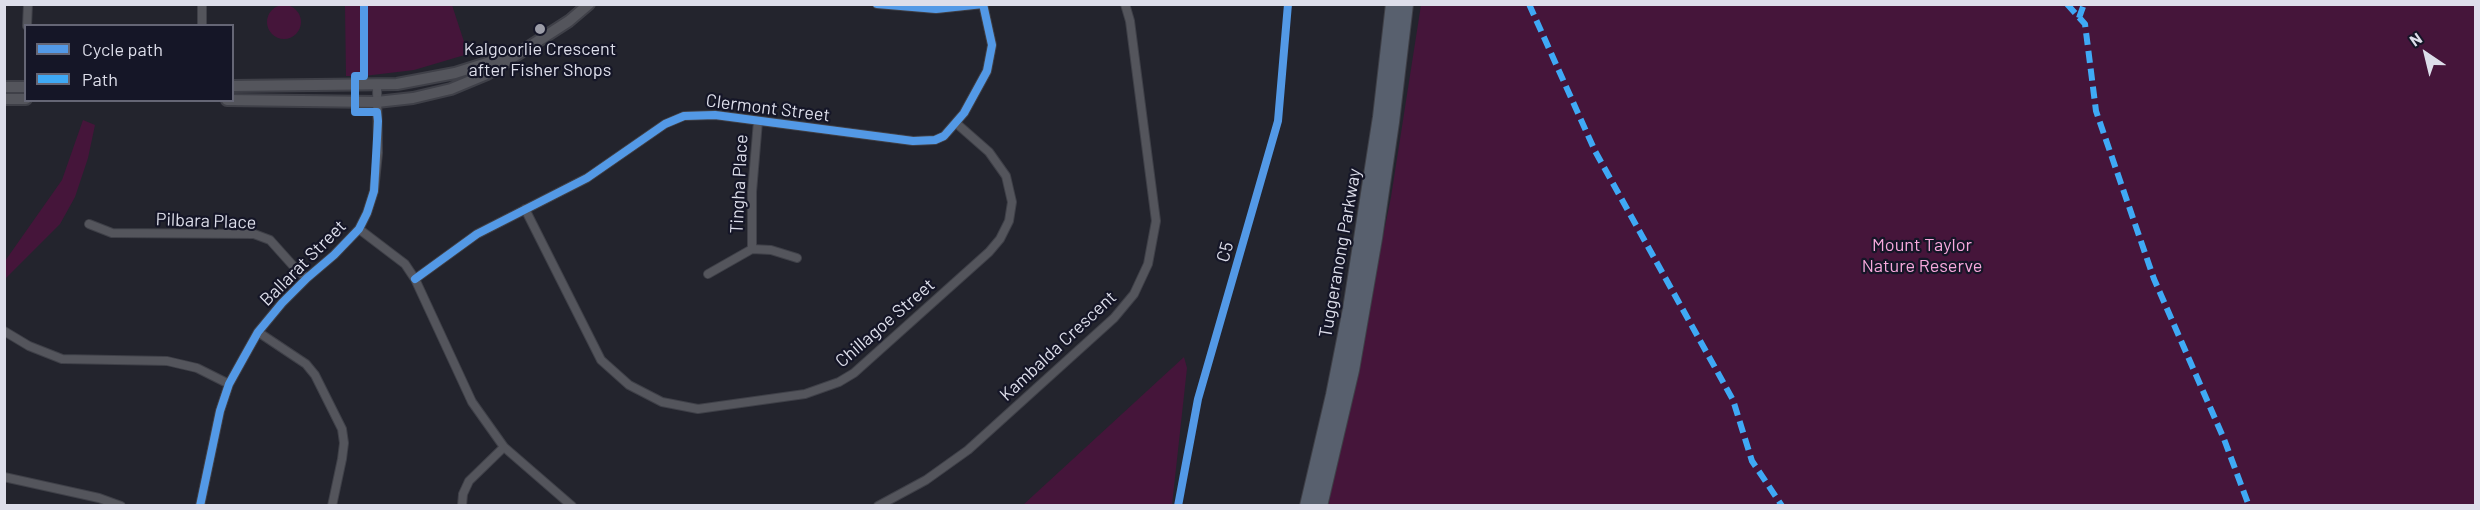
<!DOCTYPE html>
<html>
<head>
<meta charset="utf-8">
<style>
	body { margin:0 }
	#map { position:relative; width:2480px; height:510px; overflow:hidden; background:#23242d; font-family:Barlow,sans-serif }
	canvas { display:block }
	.frame { position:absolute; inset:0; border:6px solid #dddeea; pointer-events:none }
	.legend { position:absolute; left:24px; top:24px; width:210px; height:78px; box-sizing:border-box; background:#151627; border:2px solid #656675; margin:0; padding:8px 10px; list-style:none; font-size:18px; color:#dddeea }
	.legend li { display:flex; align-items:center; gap:12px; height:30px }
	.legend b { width:30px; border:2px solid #656675 }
	.north { position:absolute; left:2396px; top:24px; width:60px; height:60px; -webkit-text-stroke:4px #151627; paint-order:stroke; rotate:325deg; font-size:16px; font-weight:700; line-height:24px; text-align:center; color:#dddeea }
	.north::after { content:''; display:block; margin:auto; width:21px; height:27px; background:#dddeea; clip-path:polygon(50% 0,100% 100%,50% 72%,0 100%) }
</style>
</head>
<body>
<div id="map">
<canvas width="2480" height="510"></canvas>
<div class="frame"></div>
<ul class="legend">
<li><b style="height:8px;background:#5399e6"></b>Cycle path</li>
<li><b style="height:8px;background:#3fa9f5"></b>Path</li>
</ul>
<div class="north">N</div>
</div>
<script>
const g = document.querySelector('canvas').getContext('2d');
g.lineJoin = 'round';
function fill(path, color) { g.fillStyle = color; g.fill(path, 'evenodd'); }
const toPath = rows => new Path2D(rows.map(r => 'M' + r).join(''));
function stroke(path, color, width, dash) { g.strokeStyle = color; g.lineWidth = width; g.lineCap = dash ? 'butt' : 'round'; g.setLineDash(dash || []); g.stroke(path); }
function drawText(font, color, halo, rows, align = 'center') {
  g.font = font + ' Barlow,sans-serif'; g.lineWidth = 4.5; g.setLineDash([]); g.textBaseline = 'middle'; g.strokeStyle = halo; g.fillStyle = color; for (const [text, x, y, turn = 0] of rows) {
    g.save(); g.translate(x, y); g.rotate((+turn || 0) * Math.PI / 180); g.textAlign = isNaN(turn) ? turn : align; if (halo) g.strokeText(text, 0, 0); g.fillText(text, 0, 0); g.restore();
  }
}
const green = toPath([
	'267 22a17 17 0 1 1 34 0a17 17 0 1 1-34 0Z',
	[345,5,452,5,468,54,414,70,364,76,346,76],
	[1421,5,2475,5,2475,505,1328,506,1391,197],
	[83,120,95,125,88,158,75,197,60,224,5,279,5,261,62,180],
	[1184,357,1187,368,1172,505,1023,505]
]);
const street = toPath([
	[202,4,202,26],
	[27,26,28,4],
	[525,209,601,360,629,385,662,402,698,409,805,394,839,382,854,373,989,252,1000,239,1009,221,1012,202,1006,176,989,152,956,123],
	[89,224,112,233,254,234,270,240,296,269,307,278],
	[359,229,405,264,415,279,472,402,504,447,572,506],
	[752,249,752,192,758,121],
	[708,274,752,249,771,250,797,258],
	[415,279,477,234,587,178,665,124,684,116,715,115,913,141,935,140,944,136,964,113,987,71,992,45,983,4,936,9,877,4],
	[4,331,29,346,62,359,167,361,197,368,229,384],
	[258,332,306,364,315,375,342,429,344,443,342,459,332,506],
	[4,477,99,498,121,506],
	[200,506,220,411,229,384,244,357,258,332,282,303,307,278,334,255,359,229,367,213,374,191,378,153,377,86],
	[462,506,463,494,469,481,504,447],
	[878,506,926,480,968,450,1114,318,1134,294,1148,264,1156,221,1130,21,1125,4]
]);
const secondary = toPath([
	[232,86,397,84,455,73,509,56],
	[4,87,26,87],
	[4,99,26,99],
	[227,100,377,102,413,98,451,89,487,74,569,21,589,4]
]);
const highway = toPath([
	[1307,506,1333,395,1350,309,1380,117,1393,4],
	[1320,506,1352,370,1375,238,1392,122,1406,4]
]);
const quiet = toPath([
	[1529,4,1595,151,1733,400,1752,461,1782,506],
	[2067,4,2085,24,2096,111,2154,279,2224,439,2249,506],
	[2079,18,2084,4]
]);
const cycleway = toPath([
	[415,279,477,234,587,178,665,124,684,116,715,115,913,141,935,140,944,136,964,113,987,71,992,45,983,4,936,9,877,4],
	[200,506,220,411,229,384,244,357,258,332,282,303,307,278,334,255,359,229,367,213,374,191,378,121,377,112,355,112,355,76,364,76,364,4],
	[1178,506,1198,399,1278,121,1288,4]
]);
const markers = [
	[540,29,6,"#9c9da8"]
];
const poiNames = [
	["Kalgoorlie Crescent",540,49],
	["after Fisher Shops",540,70]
];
const streetNames = [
	["Clermont Street",768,108,7],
	["Tingha Place",739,184,-87],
	["Pilbara Place",206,221,2],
	["C5",1225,252,-74],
	["Tuggeranong Parkway",1340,253,-80],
	["Ballarat Street",303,263,-45],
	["Chillagoe Street",885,323,-41],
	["Kambalda Crescent",1058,346,-43]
];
const parkNames = [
	["Mount Taylor",1922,245],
	["Nature Reserve",1922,266]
];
fill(green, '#45153a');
stroke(street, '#3f4048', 10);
stroke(secondary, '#3f4048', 14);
stroke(highway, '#3f4048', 16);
stroke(street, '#54555c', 8);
stroke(secondary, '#54555c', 10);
stroke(highway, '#58606e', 14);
stroke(quiet, '#3fa9f5', 6, [12, 6]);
stroke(cycleway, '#5399e6', 8);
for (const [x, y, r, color] of markers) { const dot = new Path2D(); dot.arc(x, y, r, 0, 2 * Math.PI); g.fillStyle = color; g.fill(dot); stroke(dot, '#151627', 2); }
drawText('18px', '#dddeea', '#151627', poiNames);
drawText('18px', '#dddeea', '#151627', streetNames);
drawText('18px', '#f7a9dd', '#151627', parkNames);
</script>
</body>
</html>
